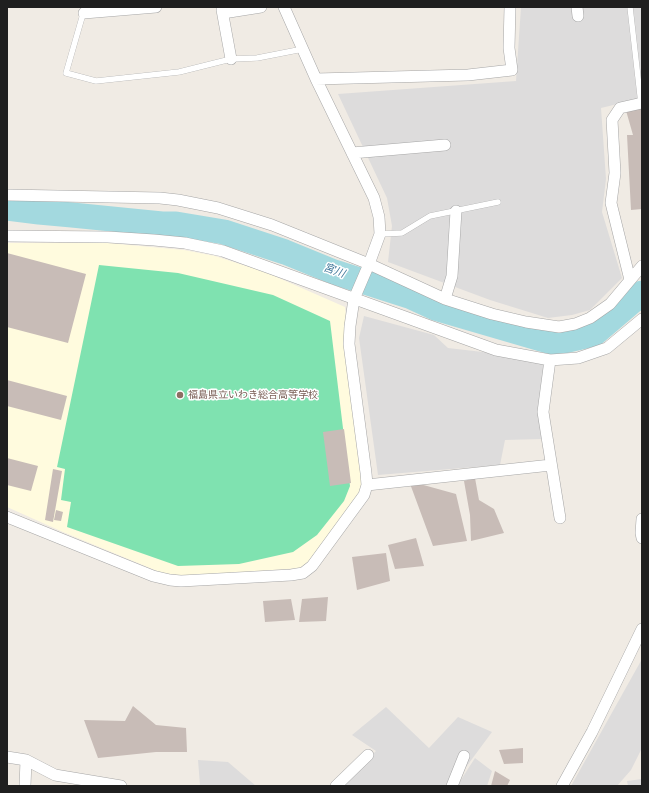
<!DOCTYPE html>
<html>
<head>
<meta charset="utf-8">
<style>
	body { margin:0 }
	#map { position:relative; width:649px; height:793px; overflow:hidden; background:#f0ebe4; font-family:"DM Sans",sans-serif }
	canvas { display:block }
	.frame { position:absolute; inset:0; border:8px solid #1f1f1f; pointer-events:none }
</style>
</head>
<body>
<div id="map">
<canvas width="649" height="793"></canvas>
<div class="frame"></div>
</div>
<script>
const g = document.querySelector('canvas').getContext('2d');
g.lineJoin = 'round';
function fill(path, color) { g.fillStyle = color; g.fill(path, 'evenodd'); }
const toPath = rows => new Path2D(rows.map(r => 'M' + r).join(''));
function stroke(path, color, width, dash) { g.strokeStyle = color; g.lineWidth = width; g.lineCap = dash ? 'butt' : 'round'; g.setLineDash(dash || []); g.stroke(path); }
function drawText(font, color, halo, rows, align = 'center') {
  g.font = font + ' "DM Sans","Noto Sans JP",sans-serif'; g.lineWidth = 3; g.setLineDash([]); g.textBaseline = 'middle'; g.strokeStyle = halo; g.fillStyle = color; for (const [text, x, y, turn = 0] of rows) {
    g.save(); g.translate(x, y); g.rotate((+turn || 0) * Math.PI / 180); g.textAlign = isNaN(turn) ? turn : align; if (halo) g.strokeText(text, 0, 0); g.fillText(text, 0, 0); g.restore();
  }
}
const residential = toPath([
	[521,7,642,7,642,98,601,108,606,179,602,212,622,278,590,310,572,315,548,318,490,300,388,262,392,226,387,198,338,94,516,81],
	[364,316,434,335,448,348,500,354,546,363,542,439,505,440,500,465,378,475,359,338],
	[642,659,642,748,631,770,617,786,571,786],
	[386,707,429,748,458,717,492,732,452,786,342,786,376,751,352,735],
	[475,758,492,771,487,786,457,786],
	[198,760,228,762,256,786,202,786,200,785],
	[642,779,642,786,628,786,627,781]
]);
const education = toPath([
	[7,243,107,243,184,250,215,256,265,272,345,307,363,483,360,494,312,559,300,568,188,576,162,573,63,532,7,507]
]);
const pitch = toPath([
	[99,265,178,273,273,295,330,321,350,486,344,501,317,535,293,552,239,564,178,566,67,527,71,502,61,500,65,469,57,467]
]);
const river = toPath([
	[7,208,39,212,72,215,162,224,176,224,224,232,285,252,334,272,409,296,435,308,555,343,594,334,642,293]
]);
const building = toPath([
	[625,107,642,107,642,209,631,210,627,135,633,135],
	[7,253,86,274,68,343,7,327],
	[7,380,67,396,61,420,7,406],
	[344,429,351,483,330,486,323,432],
	[7,458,38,466,31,491,7,485],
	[53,469,62,471,53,522,45,520],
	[475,478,479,500,494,509,504,533,471,541,470,515,464,481],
	[409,481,456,494,467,541,433,546],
	[56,510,63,512,61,521,54,520],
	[416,538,424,566,395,569,388,545],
	[386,553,390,581,357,590,352,557],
	[328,597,326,621,299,622,302,599],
	[291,599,295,620,265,622,263,601],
	[133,706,156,725,186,728,187,752,156,752,98,758,84,720,125,721],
	[523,748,523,763,504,764,499,750],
	[495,771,510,780,507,786,491,786]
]);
const lane = toPath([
	[85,7,66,73,96,81,179,72,231,59,257,58,303,49],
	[630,7,641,104],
	[380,234,402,233,430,216,498,202]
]);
const street = toPath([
	[222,7,223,13,261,7],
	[577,7,578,16],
	[222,10,231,59],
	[84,13,156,7],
	[316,79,468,75,512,70,509,48,510,7],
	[352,153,445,145],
	[7,195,160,198,178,200,218,208,272,225,369,264,445,299,492,314,526,322,559,327,575,324,590,318,610,304,642,266],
	[7,236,108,237,154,240,185,243,223,251,496,350,550,360,578,358,607,348,642,319],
	[630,280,611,203,615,173,612,120,620,108,642,103],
	[445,299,452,276,456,211],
	[550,360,543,412,560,518],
	[367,485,551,465],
	[7,517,153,576,170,580,181,581,291,575,303,573,312,566,364,495,367,485,366,473,349,344,350,326,354,299,369,264,380,234,379,217,374,198,316,79,284,7],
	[642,519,641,533,642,538],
	[7,757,26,760,55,775,121,786],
	[25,786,26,760],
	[336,786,368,755],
	[452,786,464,756],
	[562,786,592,732,642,629]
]);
const markers = [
	[180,395,4,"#8d6e63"]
];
const educationNames = [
	["福島県立いわき総合高等学校",188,395]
];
const waterNames = [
	["宮川",334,271,20]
];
fill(residential, '#dddcdc');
fill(education, '#fffbde');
fill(pitch, '#7fe2b0');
stroke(river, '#a3d9df', 25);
fill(building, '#c8bcb7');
stroke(lane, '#a6a6a6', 6);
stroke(street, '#a6a6a6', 12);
stroke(lane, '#fff', 5.5);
stroke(street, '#fff', 11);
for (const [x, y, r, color] of markers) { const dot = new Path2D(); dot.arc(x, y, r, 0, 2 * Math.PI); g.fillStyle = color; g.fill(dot); stroke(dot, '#fff', 1.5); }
drawText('10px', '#785e54', '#fff', educationNames, 'left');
drawText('italic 11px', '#3f779a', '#fff', waterNames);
</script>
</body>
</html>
